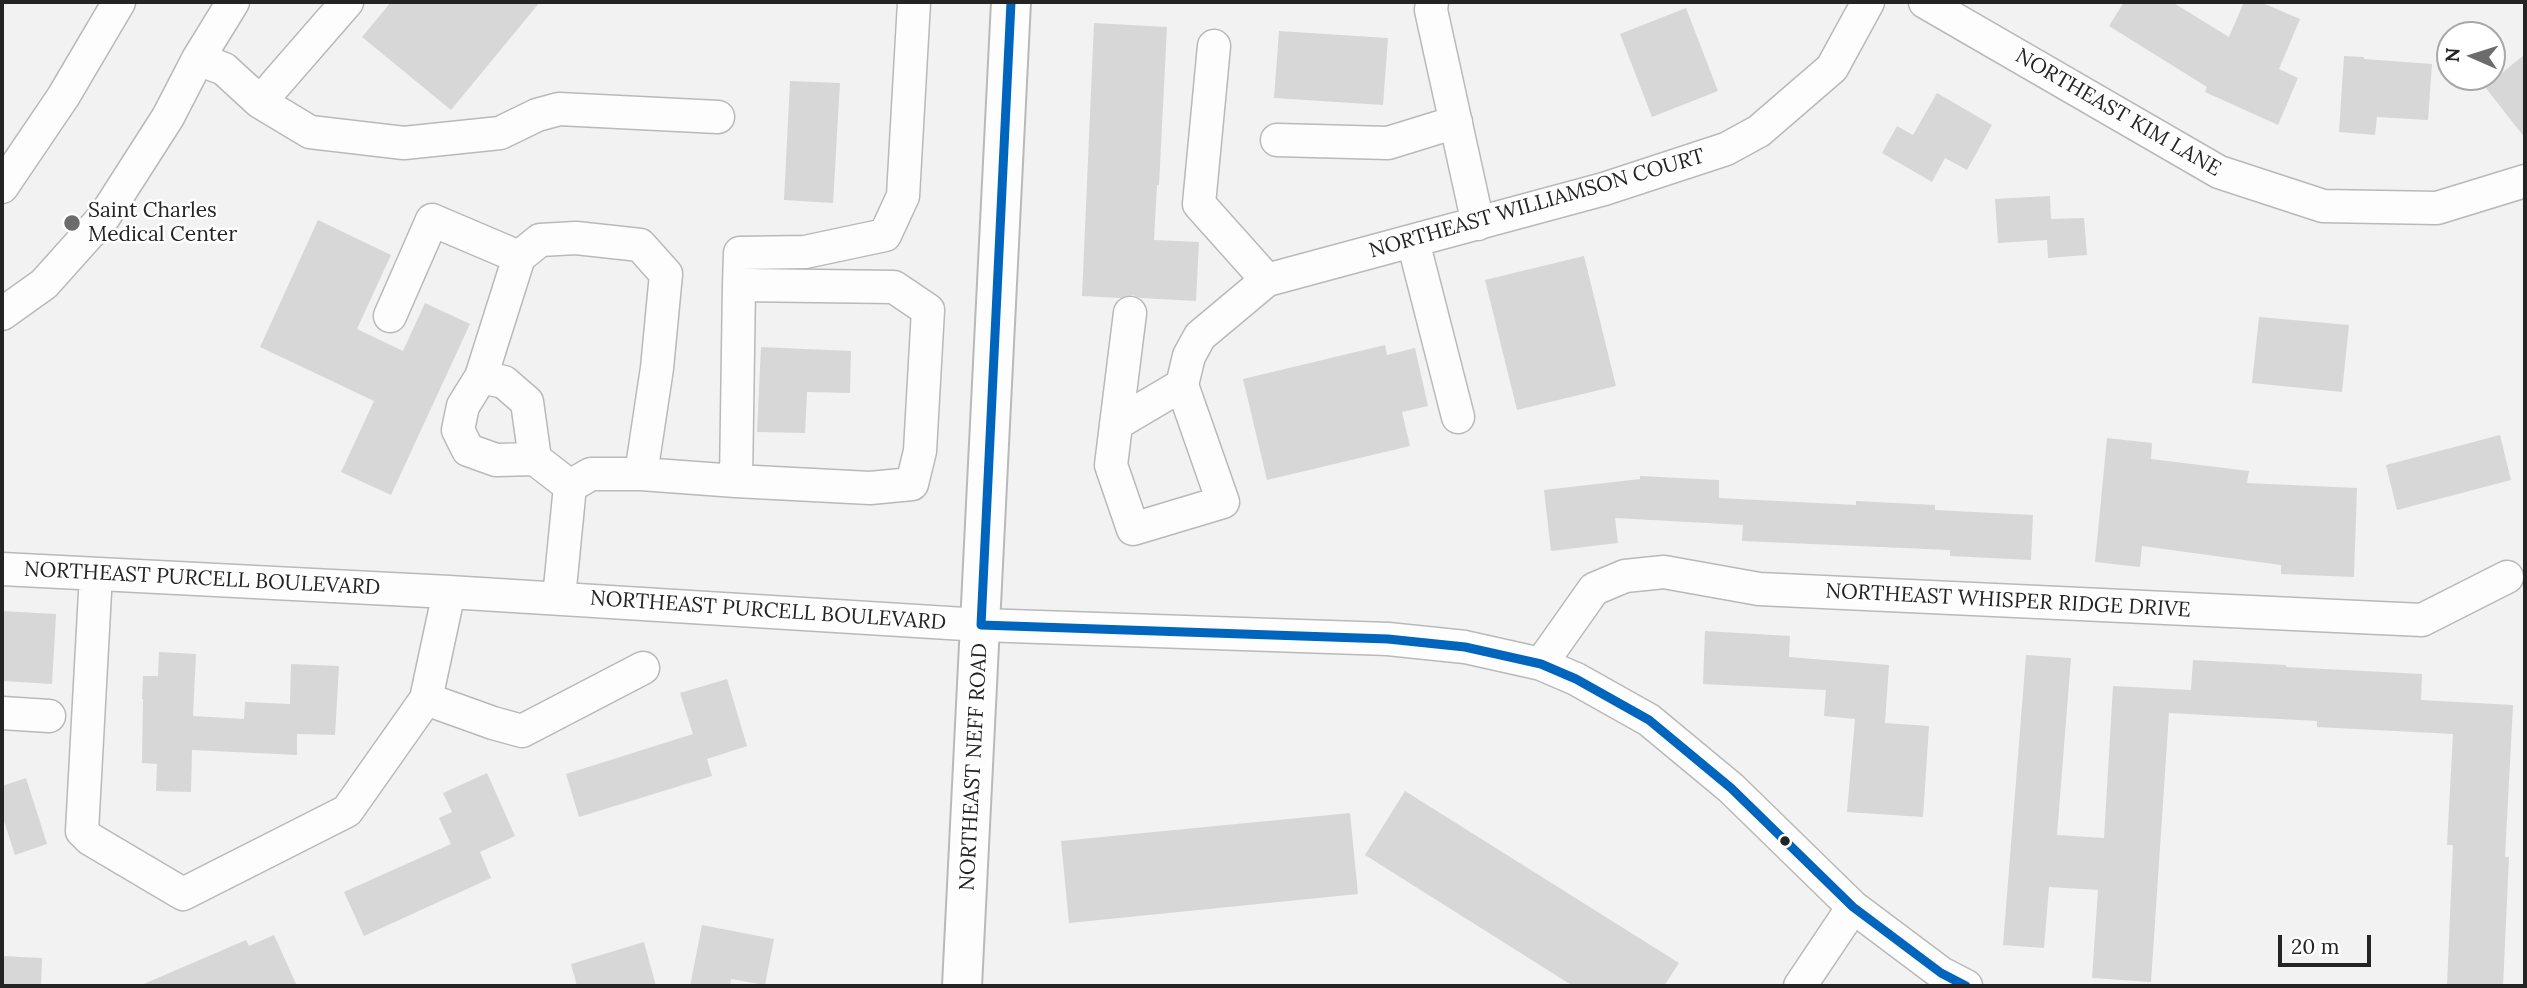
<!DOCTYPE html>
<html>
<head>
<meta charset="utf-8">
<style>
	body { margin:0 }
	#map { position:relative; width:2527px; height:988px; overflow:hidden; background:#f2f2f2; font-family:Lora,serif }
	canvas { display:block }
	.frame { position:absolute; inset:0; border:4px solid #232423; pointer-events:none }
	.north { position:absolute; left:2436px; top:21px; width:70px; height:70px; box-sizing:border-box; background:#fff; border:2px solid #a7a7a7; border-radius:50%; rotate:273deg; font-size:19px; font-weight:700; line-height:28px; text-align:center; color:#232423 }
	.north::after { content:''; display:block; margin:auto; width:24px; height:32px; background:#6b6c6b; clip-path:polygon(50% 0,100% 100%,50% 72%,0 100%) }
	.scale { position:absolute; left:2278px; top:935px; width:93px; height:32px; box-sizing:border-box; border:4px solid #232423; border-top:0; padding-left:9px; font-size:21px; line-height:24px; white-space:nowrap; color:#232423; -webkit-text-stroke:5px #fff; paint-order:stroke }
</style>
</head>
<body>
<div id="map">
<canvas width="2527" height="988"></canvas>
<div class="frame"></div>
<div class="north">N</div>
<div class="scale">20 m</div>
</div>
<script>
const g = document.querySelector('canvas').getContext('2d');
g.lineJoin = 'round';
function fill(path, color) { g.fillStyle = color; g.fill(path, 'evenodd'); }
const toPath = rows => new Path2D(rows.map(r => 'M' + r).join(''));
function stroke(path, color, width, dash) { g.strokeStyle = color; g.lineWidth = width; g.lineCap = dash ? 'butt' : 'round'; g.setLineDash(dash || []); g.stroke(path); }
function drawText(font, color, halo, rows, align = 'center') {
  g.font = font + ' Lora,serif'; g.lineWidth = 5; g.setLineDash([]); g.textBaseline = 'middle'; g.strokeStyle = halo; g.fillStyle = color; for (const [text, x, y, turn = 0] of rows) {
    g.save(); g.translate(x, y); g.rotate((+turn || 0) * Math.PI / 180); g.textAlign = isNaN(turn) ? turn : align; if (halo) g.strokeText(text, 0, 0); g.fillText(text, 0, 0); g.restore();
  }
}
const building = toPath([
	[391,2,540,2,451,110,362,37],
	[2124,2,2172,2,2229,37,2244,2,2260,2,2300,19,2279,69,2298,78,2278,125,2205,92,2207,87,2109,26],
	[1686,8,1718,91,1652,117,1620,34],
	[1094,23,1167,27,1159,185,1157,185,1154,240,1199,242,1196,301,1141,298,1132,295,1121,298,1082,296],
	[1279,31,1388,38,1383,105,1274,98],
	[2525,54,2525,138,2485,87],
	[2344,56,2364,57,2364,59,2432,64,2428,120,2377,117,2375,135,2339,132],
	[790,81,840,83,833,203,784,200],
	[1937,93,1992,125,1967,170,1945,158,1932,182,1882,153,1897,126,1913,135],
	[2050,196,2051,219,2084,218,2087,255,2048,258,2047,240,1998,243,1995,199],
	[318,220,391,255,357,329,403,351,425,303,470,324,391,495,341,472,374,401,260,347],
	[1584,256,1616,386,1517,410,1485,280],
	[2259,317,2349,325,2342,392,2252,383],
	[1385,345,1387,355,1415,348,1428,406,1402,412,1410,446,1267,480,1243,379],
	[761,347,851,351,850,393,807,392,805,433,757,432],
	[2500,435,2511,480,2397,510,2386,465],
	[2107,438,2152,443,2151,459,2249,471,2247,483,2357,488,2354,577,2281,574,2281,565,2142,546,2140,567,2095,562],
	[1640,476,1719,480,1719,498,1856,505,1856,501,1935,505,1935,510,2033,515,2031,560,1950,556,1950,550,1742,541,1743,525,1615,518,1618,543,1551,551,1544,490,1640,479],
	[2,611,56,614,52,684,2,681],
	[1705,631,1790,636,1789,657,1889,665,1885,723,1929,726,1923,817,1847,812,1855,719,1824,716,1826,690,1703,684],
	[159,652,196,654,193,716,244,719,245,702,290,704,291,664,339,666,335,735,297,734,297,755,192,750,191,792,156,791,157,764,142,763,143,699,142,699,143,676,158,676],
	[2026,655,2071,658,2057,835,2104,838,2113,686,2191,690,2193,660,2286,665,2286,667,2422,674,2421,700,2513,705,2505,857,2509,857,2503,986,2447,986,2453,845,2447,845,2453,734,2317,727,2317,721,2169,713,2151,982,2092,978,2098,890,2049,887,2044,948,2003,945],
	[727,679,747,746,707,759,712,776,579,817,566,774,693,734,680,693],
	[487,773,515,836,480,852,491,878,364,936,344,892,451,844,439,818,452,812,443,793],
	[26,778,47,844,15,855,2,815,2,786],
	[1405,791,1679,963,1664,986,1573,986,1365,855],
	[1350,813,1358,894,1069,923,1061,841],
	[702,925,774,939,765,985,731,979,730,986,690,986],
	[274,935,297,986,139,986,246,940,249,946],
	[644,942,656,986,577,986,571,964],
	[2,956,42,958,41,986,2,986]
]);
const minor = toPath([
	[1432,2,1431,10,1478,224],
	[1925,2,2219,172,2323,206,2437,208,2525,181],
	[1214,46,1199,204,1267,280],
	[198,59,224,69,260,102,310,132,404,143,500,133,537,115,559,109,718,117],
	[260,102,347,2],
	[1277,140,1388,143,1456,122],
	[2,187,63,97,119,2],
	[1413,241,1458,417],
	[519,257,540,240,576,238,640,245,666,274,657,368,641,474],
	[739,285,894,287,928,310,920,451,912,484,870,488,736,481,739,285,740,253,805,252,885,235,903,196,914,2],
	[1130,313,1111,465,1133,529,1223,502,1182,385,1189,356,1200,336,1267,280,1604,189,1726,149,1759,131,1832,68,1868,2],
	[2,314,44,284,104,217,168,117,198,59,233,2],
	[390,316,432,220,519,257,481,377],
	[1116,424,1182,385],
	[535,459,527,402,504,382,481,377,463,406,458,430,468,450,496,460,535,459,570,486],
	[2,569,449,592,981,625,1388,639,1465,647,1541,664,1576,679,1649,720,1731,788,1853,907,1941,973,1966,986],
	[96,574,82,831,90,839,183,894,347,811,426,699,449,592],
	[559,598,570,486,591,474,641,474,736,481],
	[1541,664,1594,589,1625,576,1664,572,1759,589,2422,620,2507,577],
	[426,699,493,723,522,731,643,668],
	[2,713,49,716],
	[1800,986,1853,907]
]);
const major = toPath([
	[962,986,1011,2]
]);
const bus1 = toPath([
	[1011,2,981,625,1388,639,1465,647,1541,664,1576,679,1649,720,1731,788,1853,907,1941,973,1966,986]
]);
const markers = [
	[72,223,9,"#6b6c6b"],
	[1785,841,6,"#232423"]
];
const streetNames = [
	["NORTHEAST KIM LANE",2118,113,30],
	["NORTHEAST WILLIAMSON COURT",1537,204,-16],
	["NORTHEAST PURCELL BOULEVARD",202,579,3],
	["NORTHEAST WHISPER RIDGE DRIVE",2008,601,3],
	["NORTHEAST PURCELL BOULEVARD",768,611,4],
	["NORTHEAST NEFF ROAD",974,767,-87]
];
const poiNames = [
	["Saint Charles",88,211],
	["Medical Center",88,235]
];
fill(building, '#d7d7d7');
stroke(minor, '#b9b9b9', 35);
stroke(major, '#b9b9b9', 42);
stroke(minor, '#fdfdfd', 32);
stroke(major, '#fdfdfd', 38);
stroke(bus1, '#0065bd', 9);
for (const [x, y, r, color] of markers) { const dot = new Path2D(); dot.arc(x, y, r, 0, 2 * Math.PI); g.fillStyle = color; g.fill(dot); stroke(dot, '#fff', 2.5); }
drawText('21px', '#232423', '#fff', streetNames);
drawText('21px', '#232423', '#fff', poiNames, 'left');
</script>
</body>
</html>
